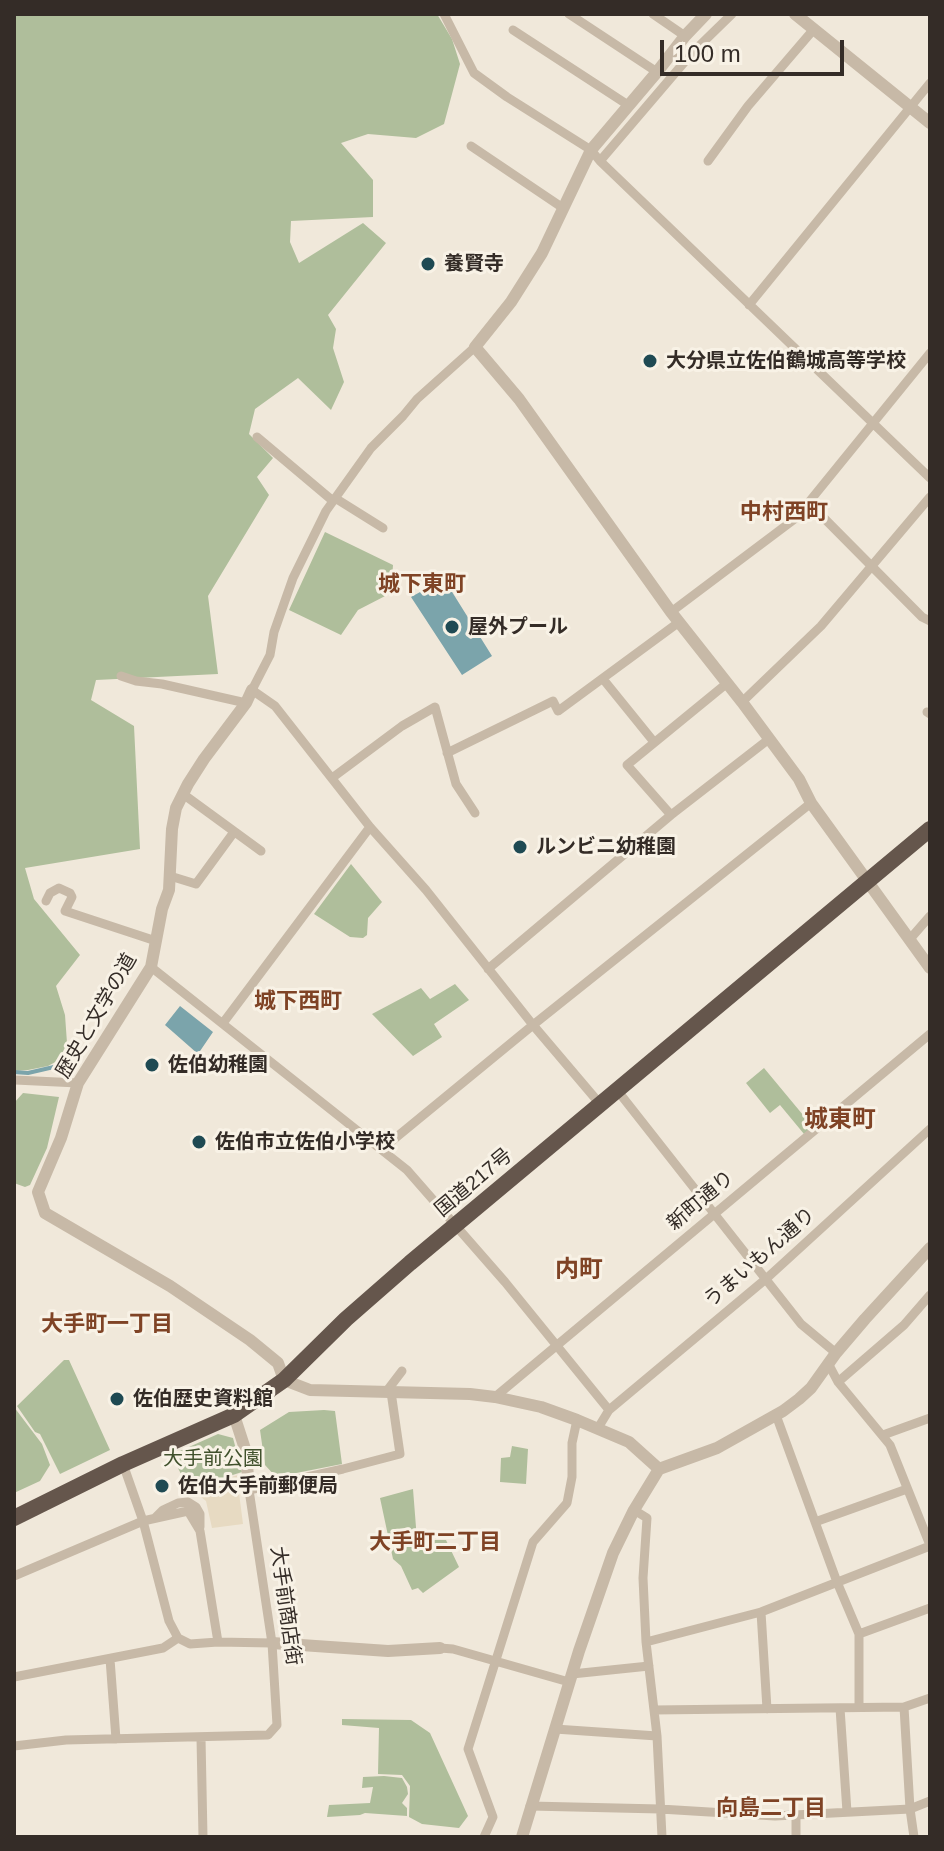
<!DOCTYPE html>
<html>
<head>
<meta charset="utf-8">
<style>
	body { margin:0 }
	#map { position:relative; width:944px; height:1851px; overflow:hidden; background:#f0e8da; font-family:Arial,sans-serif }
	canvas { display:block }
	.frame { position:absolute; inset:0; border:16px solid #342c27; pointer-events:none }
	.scale { position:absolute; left:660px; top:40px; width:184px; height:36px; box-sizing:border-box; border:4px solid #342c27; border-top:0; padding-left:10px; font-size:24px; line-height:28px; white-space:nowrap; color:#342c27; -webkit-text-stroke:6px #f8f2e6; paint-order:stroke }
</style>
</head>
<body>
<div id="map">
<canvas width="944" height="1851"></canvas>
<div class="frame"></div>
<div class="scale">100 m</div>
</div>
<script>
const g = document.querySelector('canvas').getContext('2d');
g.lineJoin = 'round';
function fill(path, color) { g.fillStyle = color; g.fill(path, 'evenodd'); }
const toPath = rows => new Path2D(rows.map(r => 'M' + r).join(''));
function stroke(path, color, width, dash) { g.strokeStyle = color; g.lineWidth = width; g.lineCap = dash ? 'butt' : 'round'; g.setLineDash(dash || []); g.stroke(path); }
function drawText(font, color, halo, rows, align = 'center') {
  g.font = font + ' Arial,"Noto Sans JP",sans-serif'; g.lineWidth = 6; g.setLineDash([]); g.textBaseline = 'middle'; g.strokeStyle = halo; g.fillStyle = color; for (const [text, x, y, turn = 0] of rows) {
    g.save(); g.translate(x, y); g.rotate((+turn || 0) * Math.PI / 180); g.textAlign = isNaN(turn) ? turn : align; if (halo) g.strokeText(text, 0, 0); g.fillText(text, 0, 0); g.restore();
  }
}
const green = toPath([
	[14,14,437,14,452,39,460,64,444,124,416,138,368,134,341,143,373,180,373,217,291,221,290,242,299,263,363,223,386,243,328,315,336,329,333,348,344,382,331,410,298,378,255,409,249,434,273,458,257,477,269,495,208,596,218,674,96,680,91,700,134,726,140,849,25,868,34,899,80,955,56,986,65,1015,67,1043,59,1060,48,1066,28,1070,14,1071],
	[325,532,393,565,391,593,358,610,341,635,289,610],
	[351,864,382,902,368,918,367,935,363,938,350,937,314,914],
	[455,984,469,1000,434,1024,442,1037,413,1056,372,1014,421,988,430,999],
	[764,1068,813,1127,804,1134,780,1105,770,1113,746,1083],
	[23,1093,59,1097,47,1148,30,1185,25,1187,14,1183,14,1103],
	[64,1360,69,1360,110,1450,60,1474,40,1434,35,1432,17,1406],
	[14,1407,42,1444,50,1465,40,1481,14,1493],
	[324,1410,335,1411,342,1464,276,1477,265,1465,260,1430,289,1412],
	[218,1434,233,1438,242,1472,189,1489,171,1455],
	[512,1446,528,1449,526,1484,500,1482,501,1458,510,1457],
	[413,1489,417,1540,446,1540,459,1567,423,1593,418,1588,412,1590,401,1566,393,1559,380,1498],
	[342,1719,411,1720,430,1733,468,1816,459,1828,422,1824,409,1817,410,1786,402,1775,378,1774,379,1728,342,1725],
	[384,1776,402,1778,407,1787,408,1794,402,1803,407,1808,407,1816,365,1813,360,1815,327,1817,329,1805,370,1803,373,1787,362,1788,363,1777]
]);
const plaza = toPath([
	[241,1474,243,1490,239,1493,243,1524,212,1528,206,1501,192,1490]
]);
const water = toPath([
	[444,579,492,656,462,675,411,597],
	[180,1006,213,1032,198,1054,165,1025]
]);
const stream = toPath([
	[14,1072,28,1073,71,1063]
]);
const minor = toPath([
	[444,14,474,73,507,97,591,150,600,161,930,478],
	[569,14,657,72],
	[653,14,685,36],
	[513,30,628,105],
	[471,146,563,208],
	[600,161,693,52,732,14],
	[708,161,748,106,814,29],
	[749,305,930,83],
	[475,347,417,399,403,416,371,448,326,511,293,578,274,632,270,655,252,690,275,706,370,827,426,890,533,1025,600,1104],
	[257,437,333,501],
	[335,498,383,528],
	[809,503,922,617,930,621],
	[671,612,796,518,930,353],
	[121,676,136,681,162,684,246,703],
	[603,679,654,742],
	[742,702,821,626,930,497],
	[927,712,930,714],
	[447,753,553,701,558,711,679,622],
	[332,778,402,726,435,707,456,784,475,813],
	[183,794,261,851],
	[671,815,627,765,726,684],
	[170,876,196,884,234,832],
	[46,901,50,893,59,888,70,893,72,897,65,911,156,941],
	[910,939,930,916],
	[151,967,407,1170,505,1282,609,1410],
	[488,969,671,815,769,739],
	[223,1023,370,827],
	[15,1080,78,1083],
	[617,1090,801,1324,836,1353],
	[382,1149,533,1025,811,803],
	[829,1365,838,1382,890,1445,930,1545],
	[838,1382,904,1325,930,1295],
	[386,1392,402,1371],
	[495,1397,930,1034],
	[776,1415,837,1582,859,1634,859,1707],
	[598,1428,609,1410,767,1278,930,1129],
	[883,1435,930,1418],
	[123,1464,143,1521,169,1621,178,1638,190,1644,218,1642,272,1643],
	[634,1510,647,1518,643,1578,646,1642,657,1736,662,1837],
	[155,1518,163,1510,178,1503,188,1502,196,1507,200,1514,200,1527],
	[815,1522,907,1489],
	[14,1576,143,1521,188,1511,200,1531,218,1642],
	[761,1612,767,1709],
	[859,1634,930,1608],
	[646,1642,761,1612,930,1546],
	[440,1648,453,1649,569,1682],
	[110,1659,116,1739],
	[572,1674,649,1666],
	[14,1677,163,1648,178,1638],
	[904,1707,910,1809,914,1837],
	[840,1708,847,1812],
	[654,1710,904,1707,930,1698],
	[555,1729,657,1736],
	[201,1738,203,1837],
	[14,1746,66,1740,268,1735,277,1725,272,1643,249,1490,343,1469,400,1454,391,1392],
	[530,1806,660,1809,775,1816,910,1809,930,1801],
	[484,1837,493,1817,468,1749,533,1542,567,1503,572,1477,572,1443,577,1420],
	[796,1837,796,1815]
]);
const tertiary = toPath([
	[706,14,685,36,657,72,591,150,542,253,511,302,475,347,519,399,671,612,742,702,799,779,811,803,930,968],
	[795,14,930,123],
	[252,690,246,703,204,759,188,784,176,808,172,829,169,890,162,909,151,967,78,1083,61,1138,38,1192,45,1213,170,1286,250,1340,278,1363,284,1380,310,1390,470,1394,495,1397,541,1407,577,1420,629,1442,659,1469,717,1448,783,1411,799,1399,811,1388,836,1353,865,1319,930,1248],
	[234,1415,246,1452,249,1490],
	[272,1643,388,1651,440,1648],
	[522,1837,579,1651,613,1553,634,1510,659,1469]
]);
const trunk = toPath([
	[14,1518,123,1464,234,1415,284,1380,346,1319,410,1263,930,829]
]);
const markers = [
	[428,264,8,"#1f4a53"],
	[650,361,8,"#1f4a53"],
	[452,627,8,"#1f4a53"],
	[520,847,8,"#1f4a53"],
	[152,1065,8,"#1f4a53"],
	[199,1142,8,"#1f4a53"],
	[117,1399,8,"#1f4a53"],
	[162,1486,8,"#1f4a53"]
];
const poiNames = [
	["養賢寺",444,264],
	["大分県立佐伯鶴城高等学校",666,361],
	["屋外プール",468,627],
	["ルンビニ幼稚園",536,847],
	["佐伯幼稚園",168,1065],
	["佐伯市立佐伯小学校",215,1142],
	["佐伯歴史資料館",133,1399],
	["佐伯大手前郵便局",178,1486]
];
const streetNames = [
	["歴史と文学の道",97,1016,-60],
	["国道217号",474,1183,-40],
	["新町通り",701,1201,-40],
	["うまいもん通り",760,1258,-41],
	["大手前商店街",285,1606,82]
];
const parkNames = [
	["大手前公園",213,1459]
];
const neighbourhoodNames = [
	["中村西町",784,513],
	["城下東町",422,585],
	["城下西町",298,1002],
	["大手町一丁目",107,1325],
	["大手町二丁目",435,1543],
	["向島二丁目",771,1809]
];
const quarterNames = [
	["城東町",840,1120],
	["内町",579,1270]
];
fill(green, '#afbe9b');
fill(plaza, '#e7dac2');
fill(water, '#7ba4ab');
stroke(stream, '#7ba4ab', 4);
stroke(minor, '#c7b9a7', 9);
stroke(tertiary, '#c7b9a7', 12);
stroke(trunk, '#65564c', 16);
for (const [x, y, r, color] of markers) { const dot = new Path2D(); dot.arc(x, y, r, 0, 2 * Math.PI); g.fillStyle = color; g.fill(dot); stroke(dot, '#f8f2e6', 3); }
drawText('bold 20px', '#342c27', '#f8f2e6', poiNames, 'left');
drawText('20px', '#342c27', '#f8f2e6', streetNames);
drawText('20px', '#40512c', '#f8f2e6', parkNames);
drawText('bold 22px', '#7f4325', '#f8f2e6', neighbourhoodNames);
drawText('bold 24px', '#7f4325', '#f8f2e6', quarterNames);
</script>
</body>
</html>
